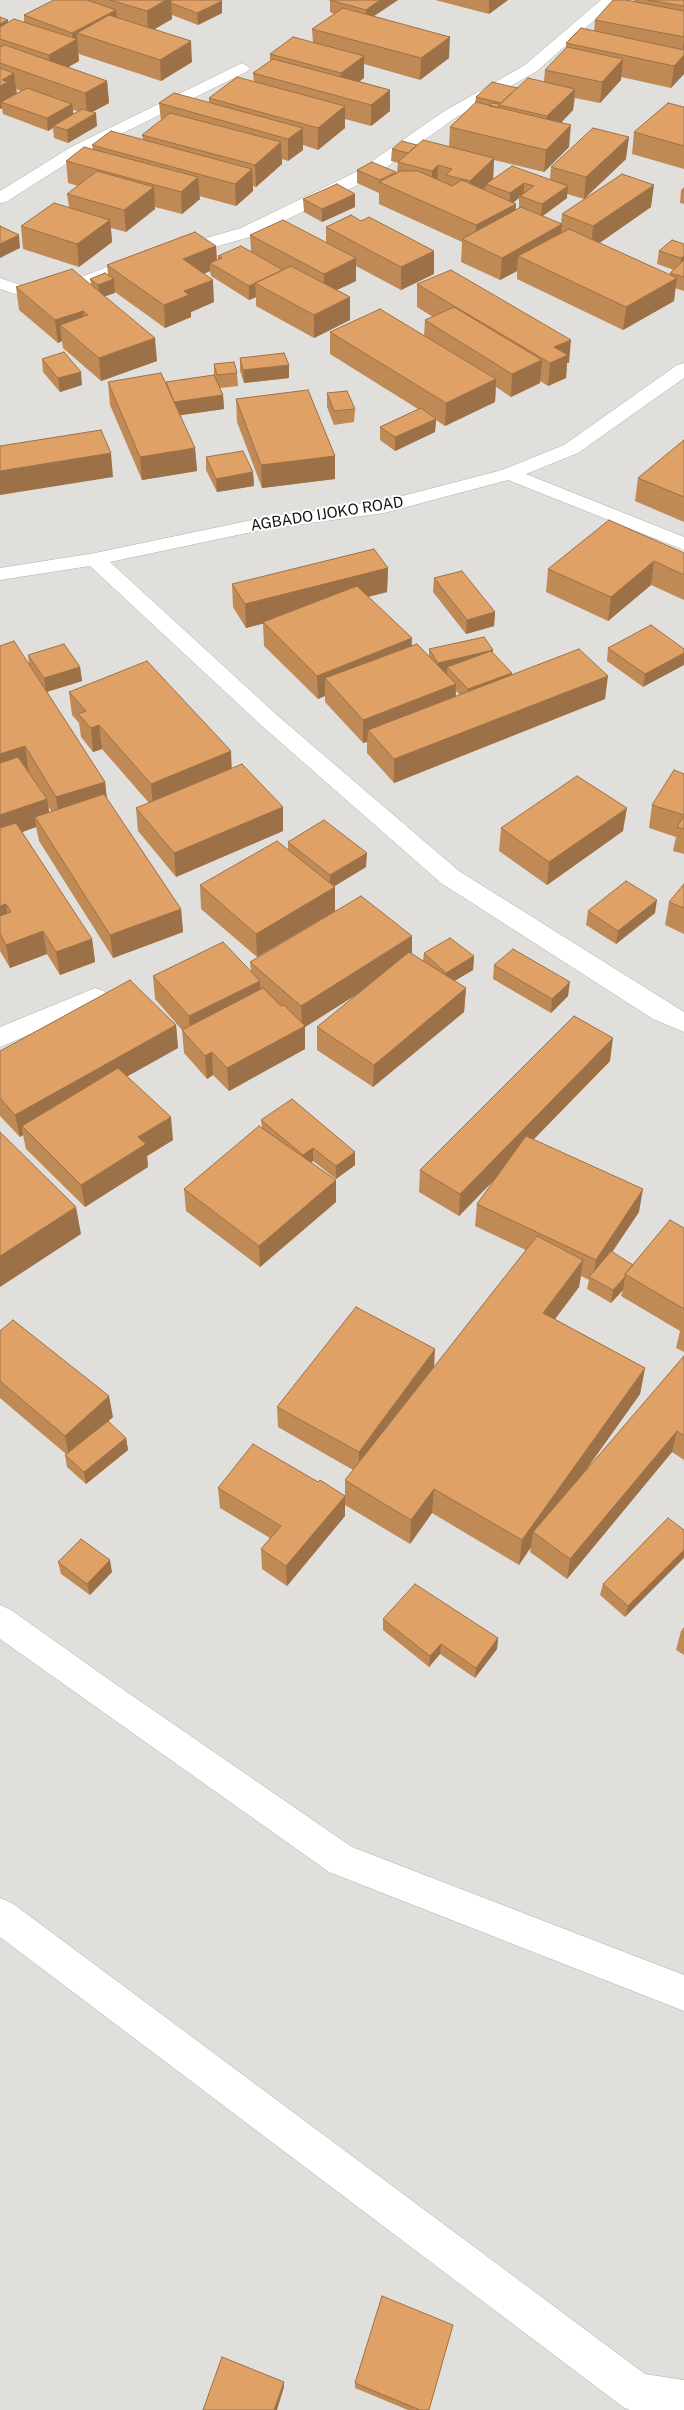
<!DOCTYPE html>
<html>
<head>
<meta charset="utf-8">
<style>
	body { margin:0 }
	canvas { display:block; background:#e1dfdc }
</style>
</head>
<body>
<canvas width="684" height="2410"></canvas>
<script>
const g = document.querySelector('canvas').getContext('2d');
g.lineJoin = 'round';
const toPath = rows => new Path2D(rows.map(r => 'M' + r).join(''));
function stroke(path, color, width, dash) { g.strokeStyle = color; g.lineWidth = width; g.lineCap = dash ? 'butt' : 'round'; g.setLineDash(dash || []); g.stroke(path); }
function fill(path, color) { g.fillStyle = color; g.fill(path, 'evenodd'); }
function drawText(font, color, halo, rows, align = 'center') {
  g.font = font + ' "Public Sans",sans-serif'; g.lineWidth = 4; g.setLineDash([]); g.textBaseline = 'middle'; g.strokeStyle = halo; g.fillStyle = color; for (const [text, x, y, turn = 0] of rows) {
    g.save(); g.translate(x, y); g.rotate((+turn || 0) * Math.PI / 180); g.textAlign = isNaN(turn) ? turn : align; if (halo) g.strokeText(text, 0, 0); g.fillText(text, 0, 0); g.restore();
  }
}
const minor = toPath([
	[601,0,617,0,537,71,455,118,370,179,253,236,124,273,80,290,35,301,0,289,0,278,36,290,68,282,112,265,241,228,358,171,443,112,525,65,601,0],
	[242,63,250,68,248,71,83,153,6,202,0,203,0,191,71,147,242,63],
	[684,363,684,378,578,453,526,474,684,537,684,550,508,480,384,513,266,529,110,562,278,716,459,871,684,1012,684,1032,653,1019,441,883,262,726,90,566,0,580,0,568,95,553,266,517,383,501,502,470,564,445,677,365,684,363],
	[95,988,104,991,108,997,104,1003,0,1047,0,1027,95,988],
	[0,1605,11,1610,121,1688,352,1847,684,1975,684,2011,329,1872,0,1639,0,1605],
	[0,1898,12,1903,645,2374,684,2380,684,2410,630,2410,623,2407,0,1937,0,1898]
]);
const wall = toPath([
	[54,0,220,0,222,1,222,13,198,25,172,15,172,19,154,29,192,62,161,81,79,54,78,52,79,61,68,67,107,81,109,103,92,112,97,126,68,143,54,138,53,128,48,131,3,114,2,108,0,109,0,17,8,23,24,23,24,15],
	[16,89,21,91,17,93],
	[73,110,78,111,73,114],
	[330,0,398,0,374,16,449,58,420,80,364,64,364,78,359,81,390,90,390,111,371,126,345,119,345,128,318,150,303,145,303,150,288,161,282,159,282,164,256,187,253,186,253,191,236,206,199,196,200,199,182,214,155,207,155,209,126,232,111,228,112,242,79,267,23,249,21,226,69,207,67,194,78,186,68,183,66,161,93,149,92,145,143,140,142,135,161,121,159,103,209,102,209,98,254,82,253,73,270,61,270,54,313,43,312,29,334,14,330,12],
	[435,0,508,0,489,14],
	[634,0,684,0,684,74,671,88,621,77,621,80,600,103,575,98,573,110,561,123,569,147,544,172,494,160,493,180,550,179,551,167,626,159,584,199,567,194,567,198,543,216,561,224,562,214,651,207,599,243,670,275,670,273,674,270,657,264,659,251,684,244,684,291,675,288,674,301,623,330,517,279,517,271,500,280,461,262,462,242,379,204,379,193,357,183,357,170,396,173,397,172,398,163,391,161,392,149,417,145,449,147,450,127,475,103,476,97,544,81,545,70,566,49,566,43,594,31,595,20,634,2],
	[519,198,519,208,516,210,516,204,514,202],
	[684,107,684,169,632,154,634,132],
	[684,187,684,204,680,203,681,190],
	[303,199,355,207,322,222,304,212],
	[326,227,434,274,401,290,356,266,356,281,337,290,350,297,350,320,314,338,256,306,256,297,249,300,211,276,210,271,204,274,214,302,191,312,191,317,165,328,115,292,105,296,157,361,101,381,63,348,62,341,58,343,19,310,16,287,91,284,90,279,108,275,107,265,216,246,217,260,218,260,218,256,251,251,250,235,326,243],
	[417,284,569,363,567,363,566,378,548,386,540,381,540,383,511,397,496,387,495,402,445,426,436,420,435,432,395,451,380,440,380,427,418,409,330,354,330,332,424,336,425,320,433,317,417,307],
	[240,358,289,378,244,383,240,371],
	[42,359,82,385,60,392,43,372],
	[214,364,237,373,238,386,220,388,223,395,224,409,180,415,195,448,197,471,142,480,110,405,108,382,166,384,166,382,214,375],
	[327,393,355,409,354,422,334,425,327,407],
	[236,399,335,456,335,479,262,488,237,422],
	[684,440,684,522,635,501,638,478],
	[206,457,253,472,254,486,217,492,206,470],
	[684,553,684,600,651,585,608,621,546,592,548,569],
	[388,568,387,592,368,597,412,645,429,656,429,649,492,652,512,674,605,699,394,783,367,753,367,742,363,743,325,702,325,696,318,699,264,646,263,623,246,628,233,607,232,584],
	[456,691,460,695,456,696],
	[434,578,495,612,494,626,466,634,433,592],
	[0,646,29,665,28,655,80,667,82,681,47,692,105,782,107,799,181,909,183,932,113,958,39,841,36,827,22,832,92,939,95,962,60,975,47,954,10,968,0,951],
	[48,806,52,812,49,813],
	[608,648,684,649,643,687,607,661],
	[69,692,232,768,283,831,176,877,138,831,136,808,149,803,102,749,93,752,81,737,79,723,72,715],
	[684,774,684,854,673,851,676,837,649,828,652,805],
	[501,828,623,831,547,885,499,851],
	[288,842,366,867,334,886,335,887,335,911,257,957,201,909,200,885,288,849],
	[684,884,684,934,665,925,669,902],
	[588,911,655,913,616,944,586,925],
	[412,936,412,954,423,961,424,953,474,956,473,970,454,981,466,988,464,1012,373,1087,317,1050,317,1027,360,992,305,1027,305,1049,229,1091,213,1075,207,1079,184,1053,182,1030,155,999,153,976,251,971,250,962],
	[494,965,568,996,551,1013,493,979],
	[176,1025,178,1048,127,1076,173,1140,147,1156,148,1167,85,1207,26,1149,23,1135,20,1137,0,1116,0,1051],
	[610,1061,533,1140,639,1212,612,1252,633,1265,684,1228,684,1352,676,1348,680,1331,621,1296,623,1290,611,1303,587,1289,589,1280,581,1276,579,1287,555,1319,645,1368,640,1394,583,1474,684,1356,684,1460,672,1452,567,1579,530,1552,531,1547,519,1565,432,1513,410,1544,345,1505,345,1516,287,1586,262,1569,261,1549,270,1538,220,1508,218,1488,318,1482,345,1496,345,1480,353,1470,278,1427,277,1407,434,1367,526,1250,475,1226,477,1204,495,1179,459,1216,419,1192,420,1170],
	[261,1120,355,1152,355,1165,336,1179,313,1161,311,1163,336,1202,260,1267,186,1211,184,1189,262,1128],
	[0,1331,113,1417,106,1423,126,1438,128,1450,86,1484,67,1467,65,1455,66,1454,0,1398],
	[668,1518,625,1617,600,1595,603,1584],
	[58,1562,112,1572,90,1595,61,1574],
	[383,1619,498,1638,497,1649,475,1678,440,1654,429,1667,383,1630],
	[684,1627,684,1655,676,1650,681,1631],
	[355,2383,429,2410,408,2410,355,2388]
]);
const shadedWall = toPath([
	[166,0,171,0,172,19,148,33,147,11],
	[380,0,398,0,365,22,366,10],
	[489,0,508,0,489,14],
	[222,1,222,13,198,25,197,13],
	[116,10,118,31,77,33,79,61,51,77,49,55,73,42,72,33],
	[8,20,10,41,0,39,0,24],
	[450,37,449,58,420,80,421,58],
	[684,38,684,74,671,88,674,66,682,58],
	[191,41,192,62,161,81,160,60],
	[364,56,364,78,341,95,341,73],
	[623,59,621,80,600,103,602,82],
	[14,73,17,95,1,102,2,108,0,109,0,86,2,80],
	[107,81,109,103,87,115,85,93],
	[575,89,573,110,546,138,547,116],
	[390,90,390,111,371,126,371,105],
	[72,104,74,117,53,126,53,128,48,131,47,118],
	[345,106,345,128,318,150,318,128],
	[96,113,97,126,68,143,67,130],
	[571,125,569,147,544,172,546,150],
	[303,128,303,150,288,161,288,139],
	[629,137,626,159,584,199,586,177],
	[281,142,282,164,256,187,255,165],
	[494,158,493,180,486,184,486,186,469,203,470,181],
	[438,165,437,187,431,193,432,171],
	[252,169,253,191,236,206,235,184],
	[198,177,200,199,182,214,181,192],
	[524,183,524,195,520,196,519,198,509,206,510,193],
	[654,185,651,207,591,249,593,226],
	[568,186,567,198,541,217,542,204],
	[154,187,155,209,126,232,124,210],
	[355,194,355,207,322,222,322,209],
	[516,204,515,226,475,245,476,225],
	[110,220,112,242,79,267,77,244],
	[562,224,560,247,518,256,517,271,500,280,502,258],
	[19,235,20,248,0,258,0,244],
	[216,246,217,267,210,263,210,271,184,282,183,259],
	[434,251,434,274,401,290,401,267],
	[684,256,684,267,680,271,681,258],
	[356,258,356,281,324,296,324,274],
	[677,278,674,301,623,330,626,307],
	[114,279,115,293,100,298,98,285],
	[213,280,214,302,191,312,191,317,165,328,164,305,184,291],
	[255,284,256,297,249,300,249,286],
	[350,297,350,320,314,338,314,315],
	[83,311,86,333,60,325,62,341,58,343,55,320],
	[155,338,157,361,101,381,99,358],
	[571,340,569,363,567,363,566,378,548,386,550,363,554,347],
	[542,360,540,383,511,397,512,374],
	[289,365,289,378,244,383,243,370],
	[81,372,82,385,60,392,58,378],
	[496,379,495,402,445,426,446,403],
	[223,395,224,409,175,416,174,402],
	[436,419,435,432,395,451,395,437],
	[195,448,197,471,142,480,140,457],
	[111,453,113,477,0,495,0,471],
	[335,456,335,479,262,488,261,465],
	[253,472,254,486,217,492,216,479],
	[654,561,651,585,608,621,611,597],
	[388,568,387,592,246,628,245,604],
	[495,612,494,626,466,634,467,620],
	[412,638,411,662,325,678,325,696,318,699,317,676],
	[493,650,492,663,447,667,447,674,437,676,438,663],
	[684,653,684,665,643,687,645,674],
	[80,667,82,681,46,692,44,678],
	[512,673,511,687,467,703,468,689],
	[608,676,605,699,394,783,394,759],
	[456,684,455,707,368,730,367,742,363,743,363,720],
	[99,725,102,749,93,752,91,728],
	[25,746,29,775,0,785,0,754],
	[231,751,232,774,153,807,151,784],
	[105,782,108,811,60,826,56,797],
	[47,799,51,822,35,817,36,827,0,840,0,815],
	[283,807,283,831,176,877,174,853],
	[627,808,623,831,547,885,549,862],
	[367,853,366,867,330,889,330,875],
	[335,887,335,911,257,957,256,934],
	[657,900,655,913,616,944,618,931],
	[6,904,10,928,0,931,0,906],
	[181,909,183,932,113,958,110,935],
	[43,931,47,954,10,968,6,945],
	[412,936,412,960,305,1027,305,1049,229,1091,227,1068,302,1028,301,1006],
	[92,939,95,962,60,975,56,952],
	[474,956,473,970,446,986,446,973],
	[260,981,261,1004,190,1039,189,1016],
	[570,982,568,996,551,1013,552,999],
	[466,988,464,1012,373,1087,374,1065],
	[176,1025,178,1048,28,1132,22,1126,23,1135,20,1137,15,1115],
	[613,1038,610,1061,459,1216,460,1194],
	[212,1052,213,1075,207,1079,205,1056],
	[171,1117,173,1140,147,1156,148,1167,85,1207,81,1185,138,1137],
	[313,1148,313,1161,304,1168,303,1155],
	[355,1152,355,1165,336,1179,336,1166],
	[336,1180,336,1202,260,1267,259,1246],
	[643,1189,639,1212,594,1279,593,1279,596,1260],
	[76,1207,81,1234,0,1287,0,1256],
	[583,1260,579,1287,540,1339,543,1313],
	[625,1277,623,1290,611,1303,613,1290],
	[435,1349,434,1370,359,1473,359,1452],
	[645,1368,640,1394,539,1536,533,1532,531,1547,519,1565,522,1540],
	[109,1396,113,1417,69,1456,65,1436],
	[677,1431,672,1452,567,1579,570,1559],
	[126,1438,128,1450,86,1484,84,1472],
	[434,1489,432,1513,410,1544,411,1520],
	[345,1496,345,1516,287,1586,286,1566],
	[684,1550,684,1558,625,1617,628,1606],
	[110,1560,112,1572,90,1595,87,1584],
	[498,1638,497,1649,475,1678,476,1668],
	[441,1644,440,1654,429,1667,430,1656],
	[284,2382,284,2387,277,2410,274,2410]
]);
const building = toPath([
	[54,0,87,0,116,10,72,33,24,15,54,0],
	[110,0,166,0,147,11,110,0],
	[171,0,220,0,222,1,197,13,171,3,171,0],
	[330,0,380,0,366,10,330,0],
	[613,0,626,0,684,11,684,37,595,20,613,0],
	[648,0,684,0,684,6,648,0],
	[343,8,450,37,421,58,312,29,343,8],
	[109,15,191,41,160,60,77,33,109,15],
	[0,17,8,20,0,24,0,17],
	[14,19,77,39,49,55,0,39,0,27,14,19],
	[581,28,684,50,684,55,674,66,566,43,581,28],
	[293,37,364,56,341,73,270,54,293,37],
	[5,45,107,81,85,93,0,63,0,47,5,45],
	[567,47,623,59,602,82,545,70,567,47],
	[273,59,390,90,371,105,253,73,273,59],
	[0,68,14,73,2,80,8,82,0,86,0,68],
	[237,77,345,106,318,128,209,98,237,77],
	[528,78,575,89,547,116,499,105,528,78],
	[492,82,517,88,501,103,476,97,492,82],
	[27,88,72,104,47,118,1,102,27,88],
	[174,93,303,128,288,139,159,103,174,93],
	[476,102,571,125,546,150,450,127,476,102],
	[492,103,499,104,499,108,489,106,492,103],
	[668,103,684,107,684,146,634,132,668,103],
	[82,109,96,113,67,130,53,126,82,109],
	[170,113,281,142,255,165,142,135,170,113],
	[593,128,629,137,586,177,551,167,593,128],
	[111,131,252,169,235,184,92,145,111,131],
	[423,140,494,158,470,181,446,175,452,169,438,165,432,171,398,162,423,140],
	[402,141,417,145,408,153,392,149,402,141],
	[84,147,198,177,181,192,66,161,84,147],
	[372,162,396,172,380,180,357,170,372,162],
	[512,166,568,186,542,204,520,196,534,186,524,183,510,193,486,184,512,166],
	[97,171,154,187,124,210,67,194,97,171],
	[401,171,418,171,452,186,462,180,516,204,476,225,379,182,401,171],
	[622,174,654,185,593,226,562,214,622,174],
	[337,184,355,194,322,209,303,199,337,184],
	[54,203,110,220,77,244,21,226,54,203],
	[521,207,562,224,502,258,462,239,521,207],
	[351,215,361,221,369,217,434,251,401,267,326,227,351,215],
	[283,220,356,258,324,274,250,235,283,220],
	[0,226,19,235,0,244,0,226],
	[569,229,677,278,626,307,518,256,569,229],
	[195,232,216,246,183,259,213,280,184,291,189,295,164,305,107,265,195,232],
	[672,240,684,244,684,256,681,258,659,251,672,240],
	[241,246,283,270,249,286,210,263,222,258,218,256,241,246],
	[684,260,684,277,670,273,684,260],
	[291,266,350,297,314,315,255,283,291,266],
	[72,269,155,338,99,358,60,325,88,315,83,311,55,320,16,287,72,269],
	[451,270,571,340,554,347,568,355,550,363,417,284,451,270],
	[105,273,114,279,98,285,90,279,105,273],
	[454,307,542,360,512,374,425,320,454,307],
	[380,309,496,379,446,403,330,332,380,309],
	[64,352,81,372,58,378,42,359,64,352],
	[284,353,289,365,243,370,240,358,284,353],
	[234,362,237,373,217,375,214,364,234,362],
	[161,373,195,448,140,457,108,382,161,373],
	[214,375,223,395,174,402,166,382,214,375],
	[308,390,335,456,261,465,236,399,308,390],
	[347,391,355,409,334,411,327,393,347,391],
	[421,408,436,419,395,437,380,427,421,408],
	[101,430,111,453,0,471,0,446,101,430],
	[684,440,684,497,638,478,684,440],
	[243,451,253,472,216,479,206,457,243,451],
	[609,520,684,553,684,575,654,561,611,597,548,569,609,520],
	[374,549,388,568,245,604,232,584,374,549],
	[462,571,495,612,467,620,434,578,462,571],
	[357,586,412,638,317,676,263,622,357,586],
	[651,625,684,649,684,653,645,674,608,648,651,625],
	[484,637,493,650,438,663,429,649,484,637],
	[14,641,105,782,56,797,25,746,0,754,0,646,14,641],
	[64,644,80,667,44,678,28,655,64,644],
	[417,644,456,684,363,720,325,678,417,644],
	[579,649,608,676,394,759,368,730,579,649],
	[491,651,512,673,468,689,447,667,491,651],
	[147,661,231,751,151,784,99,725,91,728,78,714,86,711,69,692,147,661],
	[18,757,47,799,0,815,0,763,18,757],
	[242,764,283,807,174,853,136,808,242,764],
	[674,770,684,774,684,815,652,805,674,770],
	[577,776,627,808,549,862,501,828,577,776],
	[104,794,181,909,110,935,35,817,104,794],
	[684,816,684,829,677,827,684,816],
	[324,820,367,853,330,875,288,842,324,820],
	[16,823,92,939,56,952,43,931,6,945,0,934,0,916,11,912,6,904,0,906,0,828,16,823],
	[277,841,335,887,256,934,200,885,277,841],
	[626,881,657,900,618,931,588,911,626,881],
	[684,884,684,908,669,902,684,884],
	[361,896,412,936,301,1006,250,962,361,896],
	[450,938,474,956,446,973,424,953,450,938],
	[223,942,260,981,189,1016,153,976,223,942],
	[513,949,570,982,552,999,494,965,513,949],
	[409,952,466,988,374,1065,317,1027,409,952],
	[130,980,176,1025,15,1115,0,1098,0,1051,130,980],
	[263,988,281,1006,284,1005,305,1026,227,1068,212,1052,205,1056,182,1030,263,988],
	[574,1016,613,1038,460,1194,420,1170,574,1016],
	[118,1068,171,1117,138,1137,146,1144,81,1185,22,1126,118,1068],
	[292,1099,355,1152,336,1166,313,1148,303,1155,261,1120,292,1099],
	[259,1126,336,1180,259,1246,184,1189,259,1126],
	[0,1132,76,1207,0,1256,0,1132],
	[526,1136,643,1189,596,1260,477,1204,526,1136],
	[670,1220,684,1228,684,1309,625,1274,670,1220],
	[537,1236,583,1260,543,1313,645,1368,522,1540,434,1489,411,1520,345,1480,537,1236],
	[611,1251,633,1265,625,1274,625,1277,613,1290,589,1277,611,1251],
	[356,1307,435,1349,359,1452,277,1407,356,1307],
	[13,1320,109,1396,65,1436,0,1381,0,1331,13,1320],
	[684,1356,684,1436,677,1431,570,1559,533,1532,684,1356],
	[108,1421,126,1438,84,1472,65,1455,108,1421],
	[253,1444,318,1482,320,1480,345,1496,286,1566,261,1549,281,1526,218,1488,253,1444],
	[668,1518,684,1530,684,1550,628,1606,603,1584,668,1518],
	[81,1539,110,1560,87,1584,58,1562,81,1539],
	[415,1584,498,1638,476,1668,441,1644,430,1656,383,1619,415,1584],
	[382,2296,453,2325,429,2410,420,2410,355,2383,382,2296],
	[222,2357,284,2382,274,2410,203,2410,222,2357]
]);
const farStreetnames = [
	["AGBADO IJOKO ROAD",327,514,-9]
];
stroke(minor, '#afadaa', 1);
fill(minor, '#fff');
fill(wall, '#c08a57');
fill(shadedWall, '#9c7147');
fill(building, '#dfa165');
stroke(building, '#9c7147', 1);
drawText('15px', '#141412', '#fff', farStreetnames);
</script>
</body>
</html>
